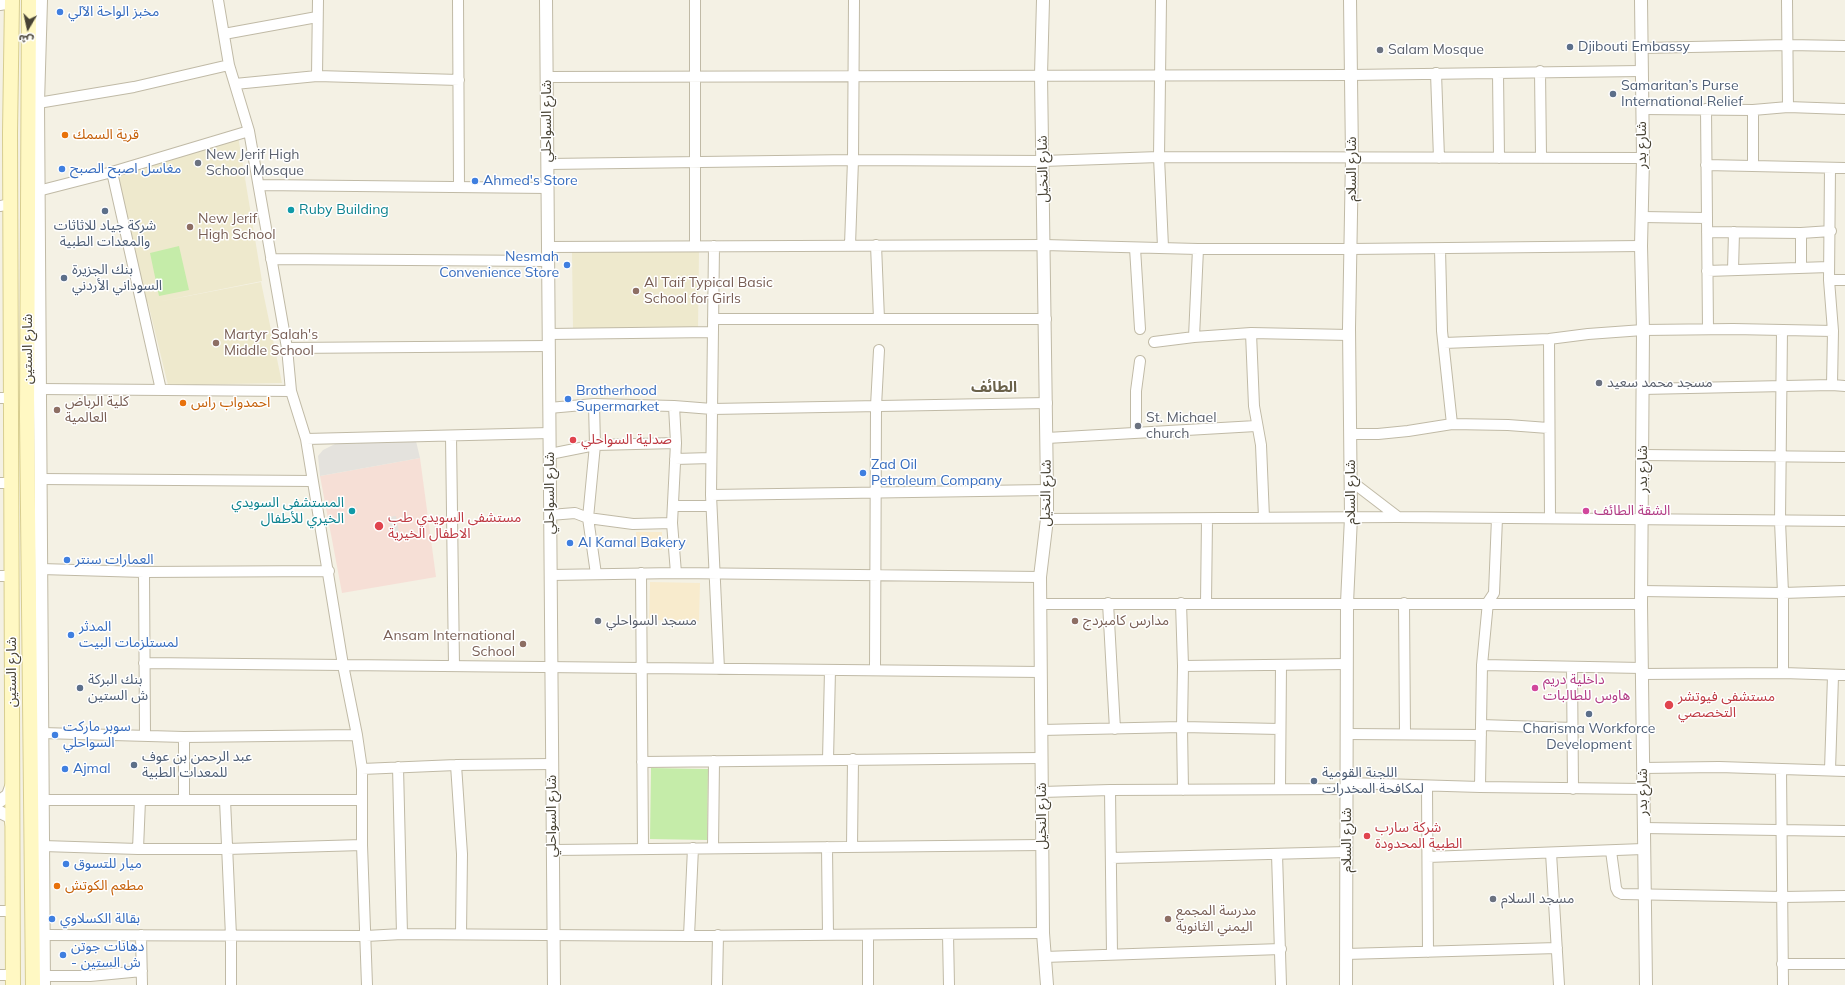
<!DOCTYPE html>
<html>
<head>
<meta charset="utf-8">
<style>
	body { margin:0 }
	#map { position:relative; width:1845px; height:985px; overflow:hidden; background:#f4f1e4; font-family:Mulish,"Noto Sans Arabic",sans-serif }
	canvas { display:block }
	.north { position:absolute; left:8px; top:8px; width:40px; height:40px; -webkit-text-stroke:3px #fff; paint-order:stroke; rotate:189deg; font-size:11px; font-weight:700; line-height:16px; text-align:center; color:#474234 }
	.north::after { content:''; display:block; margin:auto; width:14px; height:18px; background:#474234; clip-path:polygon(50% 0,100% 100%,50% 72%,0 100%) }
</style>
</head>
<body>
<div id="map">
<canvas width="1845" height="985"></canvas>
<div class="north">ش</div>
</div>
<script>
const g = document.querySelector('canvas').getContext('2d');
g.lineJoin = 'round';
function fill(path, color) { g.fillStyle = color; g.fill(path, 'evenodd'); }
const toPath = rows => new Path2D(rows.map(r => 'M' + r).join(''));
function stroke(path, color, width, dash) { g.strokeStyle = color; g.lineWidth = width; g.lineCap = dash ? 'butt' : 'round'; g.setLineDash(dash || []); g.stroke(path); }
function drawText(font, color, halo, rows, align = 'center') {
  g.font = font + ' Mulish,"Noto Sans Arabic",sans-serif'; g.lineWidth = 3; g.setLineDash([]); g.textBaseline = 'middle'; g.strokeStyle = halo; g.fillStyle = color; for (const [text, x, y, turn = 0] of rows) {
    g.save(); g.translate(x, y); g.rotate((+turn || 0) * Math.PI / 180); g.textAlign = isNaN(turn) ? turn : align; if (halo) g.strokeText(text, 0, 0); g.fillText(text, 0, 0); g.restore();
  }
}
const commercial = toPath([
	[662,532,662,550,655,550,655,547,636,547,636,532],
	[650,582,700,583,699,621,649,620]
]);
const education = toPath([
	[238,136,262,281,157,302,261,282,282,383,168,385,148,303,146,304,114,173],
	[699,251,698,329,573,329,572,252]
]);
const medical = toPath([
	[420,458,436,577,342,593,320,476]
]);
const green = toPath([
	[179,246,189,290,159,296,150,253],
	[651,768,708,769,707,840,650,839]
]);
const parking = toPath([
	[416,441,420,458,320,476,318,456,323,450,335,444],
	[396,516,400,539,392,540,389,517]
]);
const minor = toPath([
	[218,0,229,65,249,131,287,348,291,391,306,439,343,665,357,735,362,769,362,845,367,985],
	[458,0,459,186],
	[695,0,695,245],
	[1161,0,1159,157,1163,247],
	[1787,0,1788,107],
	[0,5,12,3],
	[224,34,317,17],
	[1642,48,1788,45,1845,46],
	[1540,71,1541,156],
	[1436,73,1439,158],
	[1498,73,1499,158],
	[317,76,318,0],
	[547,77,1350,75,1641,71],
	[235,84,317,76,459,80],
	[38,103,134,87,229,65],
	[1642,109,1753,110,1788,107,1845,109],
	[1706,109,1708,329],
	[548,164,853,160,1043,161,1159,157,1643,158],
	[1706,165,1845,168],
	[1753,166,1753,110],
	[1830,168,1829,280,1833,331,1832,385],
	[112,172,161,390],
	[259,185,548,188],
	[38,191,112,172,249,131],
	[0,206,10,204],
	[1642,217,1707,218],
	[1707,232,1801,233,1831,231],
	[850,245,853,160,854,0],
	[876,245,879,319],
	[714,246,711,495,719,669],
	[548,247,1044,245,1198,249,1351,249,1641,246],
	[1135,248,1140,329],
	[1440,249,1442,331,1452,424],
	[271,259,548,261],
	[1801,268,1801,233],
	[1733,270,1734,232],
	[1707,271,1829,267],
	[1829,280,1845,280],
	[713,319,1046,319],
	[1782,330,1780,521,1783,593,1783,673],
	[1251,333,1254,406,1261,445,1264,518],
	[549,334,713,332],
	[1194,337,1198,249],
	[1549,339,1550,518],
	[1154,342,1194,337,1251,333,1349,335],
	[1444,343,1549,339,1588,334,1643,330,1733,329,1833,331],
	[287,348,549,346],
	[40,389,291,391],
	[1642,389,1832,385,1845,386],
	[0,398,11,398],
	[594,404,595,445,588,518,596,574],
	[674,406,676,443,672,523,676,573],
	[549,408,594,404,674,406,712,409,1047,403],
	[1136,433,1136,391,1140,361],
	[1350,434,1378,434,1408,431,1452,424,1508,425,1548,428],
	[451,436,454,666],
	[1047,438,1256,426],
	[306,439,550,433],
	[550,454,595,445,676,443],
	[1643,455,1845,457],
	[675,459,711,458],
	[41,479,312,481],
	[1351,481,1398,517],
	[0,483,11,483],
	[711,495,1047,490],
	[673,506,711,506],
	[550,515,575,513,588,518,633,524,672,523],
	[1047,519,1398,517,1845,521],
	[41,569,144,572,329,571],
	[144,572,145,735],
	[641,573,643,849],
	[551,575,676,573,1040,577],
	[0,576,12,576],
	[1641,591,1783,593,1845,591],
	[1108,603,1115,729],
	[1181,603,1183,666,1182,727,1183,790],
	[1206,603,1207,519],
	[1404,603,1405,734],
	[1040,604,1641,604],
	[144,663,1041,672],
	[1482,665,1642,668],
	[1183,666,1347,664],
	[1572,667,1573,789],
	[875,670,876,406,879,350],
	[1642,674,1783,673,1845,675],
	[1481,725,1573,728],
	[1041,730,1182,727,1280,729],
	[42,733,184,737,357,735],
	[1348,734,1481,735],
	[828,760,830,670],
	[642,762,1041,758],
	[456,765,462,854,461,934],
	[398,767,402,934],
	[1643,768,1719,767,1845,771],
	[362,769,456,765,552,764],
	[1781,769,1783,985],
	[1830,770,1833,676],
	[1348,783,1480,787,1643,789],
	[1427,786,1428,952],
	[1480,787,1482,665,1488,602,1494,593,1497,518],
	[1280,789,1281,665],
	[1110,790,1112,954],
	[1042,792,1110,790,1348,789],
	[43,800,362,800],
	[184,800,184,737],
	[225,800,231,936,231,985],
	[1643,828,1845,831],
	[43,846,138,849,227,849,362,845],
	[827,847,828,935],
	[852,847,853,759],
	[713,848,714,761],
	[138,849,140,800],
	[553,850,1042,845],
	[1611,851,1616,888,1618,892,1622,894,1783,897,1845,896],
	[1551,853,1559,985],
	[1277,854,1281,985],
	[1428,857,1643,849],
	[1111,858,1347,852],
	[0,911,13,911],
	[948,934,949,985],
	[43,935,366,936,402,934,689,936,1043,933],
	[141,935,142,985],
	[689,936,693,848],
	[1346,954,1557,948],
	[1044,957,1281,949],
	[1782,964,1845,964],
	[0,975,13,975],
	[44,976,90,976,142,971],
	[717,985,718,935],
	[868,985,868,935]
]);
const tertiary = toPath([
	[41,0,38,103,44,985],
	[546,0,554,985],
	[1043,0,1041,75,1047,490,1047,519,1040,577,1043,933,1047,985],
	[1641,0,1643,158,1641,246,1643,330,1641,604,1646,985],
	[0,801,8,795,12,784],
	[0,812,10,817,12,826],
	[1346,985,1347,603,1351,517,1349,328,1352,157,1350,0]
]);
const secondary = toPath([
	[12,0,10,133,13,985],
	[29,0,27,416,33,985]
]);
const markers = [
	[60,12,4,"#3f7fe0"],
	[1570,47,4,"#5c6f8a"],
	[1380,50,4,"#6b7280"],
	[1613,94,4,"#5c6f8a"],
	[65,135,4,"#e8710a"],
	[198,163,4,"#6b7280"],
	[62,169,4,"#3f7fe0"],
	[475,181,4,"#3f7fe0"],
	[291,210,4,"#0f9aa8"],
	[105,211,4,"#5c6f8a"],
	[190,227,4,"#8d6e63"],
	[567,265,4,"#3f7fe0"],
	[64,278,4,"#5c6f8a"],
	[636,291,4,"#8d6e63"],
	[216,343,4,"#8d6e63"],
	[1599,383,4,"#6b7280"],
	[568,399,4,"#3f7fe0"],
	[183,403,4,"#e8710a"],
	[57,410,4,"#8d6e63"],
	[1138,426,4,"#6b7280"],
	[573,440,4,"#e0444e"],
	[863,473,4,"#3f7fe0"],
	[352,511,4,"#0f9aa8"],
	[1586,511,4,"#d1479c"],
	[379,526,5,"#e0444e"],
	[570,543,4,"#3f7fe0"],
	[67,560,4,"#3f7fe0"],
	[598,621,4,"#6b7280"],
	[1075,621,4,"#8d6e63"],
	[71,635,4,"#3f7fe0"],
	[523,644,4,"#8d6e63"],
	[80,688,4,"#5c6f8a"],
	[1535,688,4,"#d1479c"],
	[1669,705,5,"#e0444e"],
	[1589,714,4,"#5c6f8a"],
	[55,735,4,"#3f7fe0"],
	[134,765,4,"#5c6f8a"],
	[65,769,4,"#3f7fe0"],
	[1314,781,4,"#5c6f8a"],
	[1367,836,4,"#e0444e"],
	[66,864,4,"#3f7fe0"],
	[57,886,4,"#e8710a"],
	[1493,899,4,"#6b7280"],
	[52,919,4,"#3f7fe0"],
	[1168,919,4,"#8d6e63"],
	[63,955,4,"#3f7fe0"]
];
const shopNames = [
	["مخبز الواحة الآلي",68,12],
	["مغاسل اصبح الصبح",70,169],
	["Ahmed's Store",483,181],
	["Nesmah",559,257,"right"],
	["Convenience Store",559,273,"right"],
	["Brotherhood",576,391],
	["Supermarket",576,407],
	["Zad Oil",871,465],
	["Petroleum Company",871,481],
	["Al Kamal Bakery",578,543],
	["العمارات سنتر",75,560],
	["المدثر",79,627],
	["لمستلزمات البيت",79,643],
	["سوبر ماركت",63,727],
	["السواحلي",63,743],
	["Ajmal",73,769],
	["ميار للتسوق",74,864],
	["بقالة الكسلاوي",60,919],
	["دهانات جوتن",71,947],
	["- ش الستين",71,963]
];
const serviceNames = [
	["Djibouti Embassy",1578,47],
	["Samaritan’s Purse",1621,86],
	["International Relief",1621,102],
	["شركة جياد للاثاثات",105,226,"center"],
	["والمعدات الطبية",105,242,"center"],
	["بنك الجزيرة",72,270],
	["السوداني الأردني",72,286],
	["بنك البركة",88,680],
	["ش الستين",88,696],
	["Charisma Workforce",1589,729,"center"],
	["Development",1589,745,"center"],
	["عبد الرحمن بن عوف",142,757],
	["للمعدات الطبية",142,773],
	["اللجنة القومية",1322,773],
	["لمكافحة المخدرات",1322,789]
];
const worshipNames = [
	["Salam Mosque",1388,50],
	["New Jerif High",206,155],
	["School Mosque",206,171],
	["مسجد محمد سعيد",1607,383],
	["St. Michael",1146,418],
	["church",1146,434],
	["مسجد السواحلي",606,621],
	["مسجد السلام",1501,899]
];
const streetNames = [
	["شارع السواحلي",547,121,-90],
	["شارع بدر",1642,145,-90],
	["شارع النخيل",1043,169,-91],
	["شارع السلام",1352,169,-90],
	["شارع الستين",28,349,-90],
	["شارع بدر",1643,469,-90],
	["شارع السلام",1351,492,-90],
	["شارع السواحلي",550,493,-90],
	["شارع النخيل",1046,493,-89],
	["شارع الستين",12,672,-90],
	["شارع بدر",1643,792,-90],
	["شارع السواحلي",552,816,-90],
	["شارع النخيل",1042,816,-90],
	["شارع السلام",1347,840,-90]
];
const foodNames = [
	["قرية السمك",73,135],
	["احمدواب راس",191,403],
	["مطعم الكوتش",65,886]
];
const cultureNames = [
	["Ruby Building",299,210],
	["المستشفى السويدي",344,503,"right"],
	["الخيري للأطفال",344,519,"right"]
];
const educationNames = [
	["New Jerif",198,219],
	["High School",198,235],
	["Al Taif Typical Basic",644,283],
	["School for Girls",644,299],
	["Martyr Salah's",224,335],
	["Middle School",224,351],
	["كلية الرباض",65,402],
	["العالمية",65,418],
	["مدارس كامبردج",1083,621],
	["Ansam International",515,636,"right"],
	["School",515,652,"right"],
	["مدرسة المجمع",1176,911],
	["اليمني الثانوية",1176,927]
];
const healthNames = [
	["صدلية السواحلي",581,440],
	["مستشفى السويدي طب",388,518],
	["الاطفال الخيرية",388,534],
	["مستشفى فيوتشر",1678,697],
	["التخصصي",1678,713],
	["شركة سارب",1375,828],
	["الطبية المحدودة",1375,844]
];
const hotelNames = [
	["الشقة الطائف",1594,511],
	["داخلية دريم",1543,680],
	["هاوس للطالبات",1543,696]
];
const neighbourhoodNames = [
	["الطائف",994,387]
];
fill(commercial, '#f8ebcd');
fill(education, '#eee9cd');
fill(medical, '#f6dfd6');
fill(green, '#c5eca9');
fill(parking, '#e4e2dd');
stroke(minor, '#c0baa6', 12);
stroke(tertiary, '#c0baa6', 14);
stroke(secondary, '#d8ce90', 16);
stroke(minor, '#fff', 10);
stroke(tertiary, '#fff', 12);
stroke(secondary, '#fff8c3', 14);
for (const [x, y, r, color] of markers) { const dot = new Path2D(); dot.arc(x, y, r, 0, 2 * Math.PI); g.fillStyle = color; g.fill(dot); stroke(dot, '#fff', 1.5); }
drawText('14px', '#366cbe', '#fff', shopNames, 'left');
drawText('14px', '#4e5e75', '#fff', serviceNames, 'left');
drawText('14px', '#5b616d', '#fff', worshipNames, 'left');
drawText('14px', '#474234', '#fff', streetNames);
drawText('14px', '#c56008', '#fff', foodNames, 'left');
drawText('14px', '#0d838f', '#fff', cultureNames, 'left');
drawText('14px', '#785e54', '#fff', educationNames, 'left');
drawText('14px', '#be3a42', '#fff', healthNames, 'left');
drawText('14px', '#b23c85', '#fff', hotelNames, 'left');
drawText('bold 15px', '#6a614a', '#fff', neighbourhoodNames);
</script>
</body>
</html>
